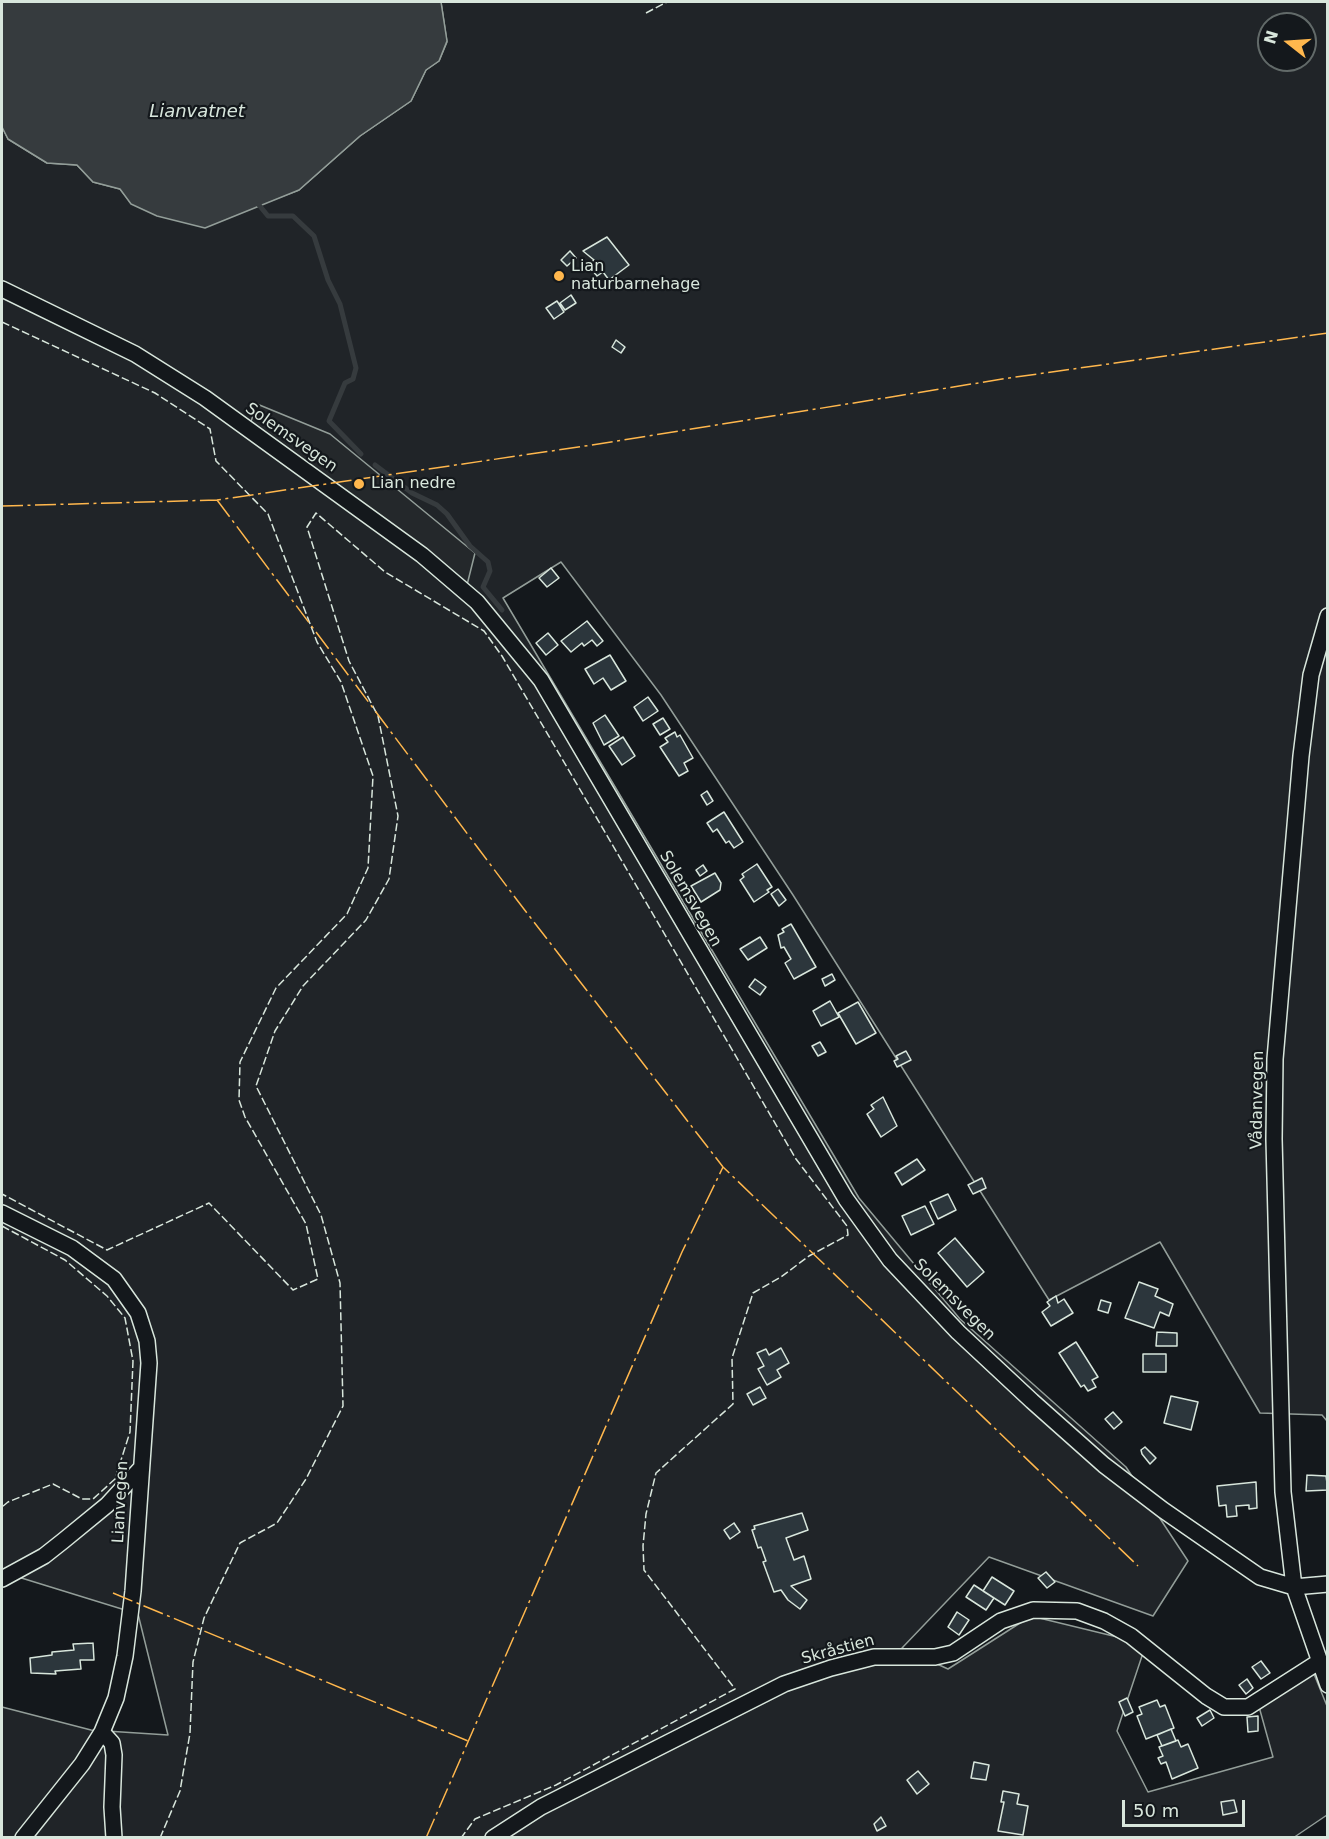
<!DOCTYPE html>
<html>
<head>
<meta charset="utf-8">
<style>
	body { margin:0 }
	#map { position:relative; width:1329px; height:1839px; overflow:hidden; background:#14181c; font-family:"DejaVu Sans",sans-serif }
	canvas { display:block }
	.frame { position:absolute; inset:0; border:3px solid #d8e6dc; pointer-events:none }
	.north { position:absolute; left:1257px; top:12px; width:60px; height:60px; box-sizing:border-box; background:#14181c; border:2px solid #626a69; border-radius:50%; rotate:287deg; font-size:16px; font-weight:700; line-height:24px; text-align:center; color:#d8e6dc }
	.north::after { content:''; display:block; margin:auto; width:21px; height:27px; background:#ffb74d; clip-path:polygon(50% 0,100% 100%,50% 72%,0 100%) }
	.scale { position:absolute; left:1122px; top:1800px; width:123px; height:27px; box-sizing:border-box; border:3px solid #d8e6dc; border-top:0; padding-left:8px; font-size:18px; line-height:21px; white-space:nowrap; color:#d8e6dc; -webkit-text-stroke:4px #14181c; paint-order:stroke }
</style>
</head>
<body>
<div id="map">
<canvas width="1329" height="1839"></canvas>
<div class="frame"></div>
<div class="north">N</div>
<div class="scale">50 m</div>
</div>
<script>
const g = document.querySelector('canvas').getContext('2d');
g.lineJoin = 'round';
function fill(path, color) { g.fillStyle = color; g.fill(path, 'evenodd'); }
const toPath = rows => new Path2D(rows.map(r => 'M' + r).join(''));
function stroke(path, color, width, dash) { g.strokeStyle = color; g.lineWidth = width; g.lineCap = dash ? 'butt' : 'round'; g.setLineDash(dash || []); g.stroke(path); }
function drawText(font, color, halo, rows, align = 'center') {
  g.font = font + ' "DejaVu Sans",sans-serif'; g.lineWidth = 4.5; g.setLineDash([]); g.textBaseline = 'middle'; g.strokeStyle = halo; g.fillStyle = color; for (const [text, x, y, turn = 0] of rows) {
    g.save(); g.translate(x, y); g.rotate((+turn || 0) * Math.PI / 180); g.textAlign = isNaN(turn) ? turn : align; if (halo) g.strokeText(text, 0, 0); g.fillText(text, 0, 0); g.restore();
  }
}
const green = toPath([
	[441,2,1327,2,1327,1421,1322,1415,1260,1413,1160,1242,1049,1300,793,895,661,695,561,562,503,598,859,1198,960,1319,1126,1467,1188,1561,1153,1616,989,1557,902,1648,948,1669,1031,1616,1146,1644,1117,1731,1148,1792,1273,1757,1258,1703,1314,1674,1327,1706,1327,1815,1293,1838,2,1837,2,1707,91,1730,168,1735,138,1614,2,1572,2,127,8,139,47,163,77,165,93,182,120,189,132,204,259,205,299,190,360,136,411,101,426,70,439,61,447,42,441,2],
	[1269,24,1305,24,1305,60,1269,60,1269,24]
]);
const parking = toPath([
	[257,404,330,434,475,553,467,585,248,430,257,404]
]);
const water = toPath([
	[2,2,441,2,447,41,439,61,426,70,411,101,360,136,299,190,205,228,157,216,131,204,120,189,93,182,77,165,47,163,8,139,2,127,2,2]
]);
const stream = toPath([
	[259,205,268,216,293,216,314,236,328,280,340,304,356,368,353,379,345,383,329,421,361,454],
	[375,465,412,493,437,505,447,514,470,546,488,562,490,571,483,587,502,610]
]);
const building = toPath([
	[607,237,629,265,609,280,603,272,597,276,588,265,594,260,583,251,607,237],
	[570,251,576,258,567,266,561,260,570,251],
	[571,295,576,303,565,310,560,303,571,295],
	[557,301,564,312,554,319,546,308,557,301],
	[616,340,625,347,621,353,612,347,616,340],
	[551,568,559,578,547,587,539,578,551,568],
	[587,621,603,641,597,646,592,640,584,646,582,643,571,652,561,641,587,621],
	[548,633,558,645,546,655,536,643,548,633],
	[610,655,626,681,611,690,603,678,594,684,585,669,610,655],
	[648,697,658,711,643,721,634,707,648,697],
	[605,715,619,736,604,745,593,723,605,715],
	[663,718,670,729,660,735,653,724,663,718],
	[675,732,677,737,680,735,693,758,684,763,688,771,679,776,660,747,668,742,665,738,675,732],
	[623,737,635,756,622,765,609,746,623,737],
	[707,791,713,801,707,805,701,795,707,791],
	[724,812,743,842,734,848,729,841,726,843,717,829,713,832,707,823,724,812],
	[757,864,772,887,767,890,769,892,754,902,740,880,744,877,742,874,757,864],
	[703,865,707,871,700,876,696,870,703,865],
	[715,873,721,883,720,890,701,902,691,886,715,873],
	[778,889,786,900,779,906,771,894,778,889],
	[791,924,816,967,794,979,785,963,791,959,784,947,781,948,778,935,784,932,782,929,791,924],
	[760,937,767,948,748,960,740,949,760,937],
	[832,974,835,980,825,986,822,979,832,974],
	[755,979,766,987,760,995,749,987,755,979],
	[830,1001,839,1017,821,1026,813,1011,830,1001],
	[858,1002,876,1033,856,1044,838,1013,858,1002],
	[820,1042,826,1052,818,1056,812,1046,820,1042],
	[906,1051,911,1060,897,1067,894,1061,898,1059,896,1056,906,1051],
	[883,1097,897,1126,881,1137,867,1114,874,1109,871,1105,883,1097],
	[917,1159,925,1170,902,1185,895,1173,917,1159],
	[982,1178,986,1188,973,1194,968,1185,982,1178],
	[948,1194,956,1210,938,1219,930,1202,948,1194],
	[925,1206,934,1224,911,1235,902,1216,925,1206],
	[955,1238,984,1272,967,1287,938,1253,955,1238],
	[1139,1282,1158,1289,1155,1296,1173,1304,1169,1316,1160,1312,1154,1328,1125,1318,1139,1282],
	[1056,1296,1058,1303,1064,1299,1073,1313,1051,1326,1042,1312,1050,1306,1047,1302,1056,1296],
	[1101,1300,1111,1303,1108,1313,1098,1310,1101,1300],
	[1157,1332,1177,1333,1177,1346,1156,1346,1157,1332],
	[1076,1342,1098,1377,1092,1380,1096,1387,1088,1391,1084,1385,1081,1387,1059,1353,1076,1342],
	[781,1348,789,1363,777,1370,781,1377,767,1385,758,1369,764,1366,757,1353,766,1349,769,1355,781,1348],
	[1143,1354,1166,1354,1166,1372,1143,1372,1143,1354],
	[760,1387,766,1398,753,1405,747,1394,760,1387],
	[1171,1396,1198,1402,1191,1430,1164,1423,1171,1396],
	[1113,1412,1122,1422,1114,1429,1105,1419,1113,1412],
	[1145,1447,1156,1458,1150,1464,1142,1454,1141,1450,1145,1447],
	[1307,1475,1326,1476,1328,1490,1306,1491,1307,1475],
	[1256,1482,1257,1508,1249,1509,1249,1505,1236,1506,1237,1516,1227,1517,1226,1505,1219,1506,1217,1486,1256,1482],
	[802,1513,808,1530,786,1538,794,1560,804,1556,811,1579,791,1586,807,1600,800,1609,788,1600,781,1590,774,1592,763,1562,766,1561,761,1547,758,1548,752,1530,755,1529,754,1526,802,1513],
	[734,1523,740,1532,730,1539,724,1530,734,1523],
	[1046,1572,1055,1582,1047,1588,1038,1578,1046,1572],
	[992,1577,1014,1591,1005,1605,983,1591,992,1577],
	[974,1585,994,1598,986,1610,966,1597,974,1585],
	[957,1612,969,1620,959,1635,948,1627,957,1612],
	[93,1643,94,1660,80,1660,81,1669,55,1671,56,1674,31,1673,30,1658,52,1655,52,1652,74,1650,73,1644,93,1643],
	[1261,1661,1270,1673,1261,1679,1252,1667,1261,1661],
	[1247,1679,1253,1688,1246,1694,1239,1685,1247,1679],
	[1127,1698,1133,1712,1125,1716,1119,1702,1127,1698],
	[1157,1700,1160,1707,1165,1705,1174,1728,1146,1739,1137,1716,1142,1714,1139,1707,1157,1700],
	[1210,1710,1214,1718,1202,1726,1197,1718,1210,1710],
	[1258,1716,1258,1731,1248,1732,1247,1717,1258,1716],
	[1171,1729,1176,1741,1162,1746,1157,1735,1171,1729],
	[1178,1740,1181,1747,1188,1744,1198,1768,1172,1779,1166,1762,1161,1764,1158,1758,1163,1756,1159,1747,1178,1740],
	[974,1762,989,1765,986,1780,971,1778,974,1762],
	[918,1771,929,1784,917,1794,907,1780,918,1771],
	[1003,1791,1019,1794,1017,1804,1028,1806,1023,1835,998,1831,1004,1802,1001,1802,1003,1791],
	[1234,1800,1237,1812,1223,1815,1221,1802,1234,1800],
	[881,1817,886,1826,877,1831,874,1824,881,1817]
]);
const street = toPath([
	[2,289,135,354,205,398,422,555,477,602,541,680,846,1199,890,1260,958,1332,1032,1401,1104,1465,1163,1510,1260,1577,1294,1587,1328,1584],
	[1328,616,1311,675,1301,756,1275,1059,1274,1139,1283,1492,1294,1587,1328,1685],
	[2,1213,72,1248,114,1279,138,1313,147,1341,149,1363,133,1591,125,1656,116,1698,102,1732,82,1764,23,1838],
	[2,1579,44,1556,63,1541,107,1505,141,1468],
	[102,1732,112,1743,114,1755,112,1807,114,1838],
	[493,1838,541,1807,784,1684,831,1668,874,1657,935,1657,953,1653,1001,1621,1033,1610,1077,1611,1104,1621,1131,1636,1206,1696,1224,1707,1248,1707,1320,1661]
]);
const fence = toPath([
	[646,13,667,2],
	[2,322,155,393,210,429,216,461,268,514,317,642,341,682,373,776,368,868,347,914,276,988,240,1062,239,1100,245,1117,306,1224,318,1279,293,1290,209,1203,107,1250,2,1194],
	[2,1226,65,1260,107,1296,125,1318,133,1361,130,1432,115,1479,93,1499,82,1499,53,1484,8,1502,2,1507],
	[160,1838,180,1791,190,1733,193,1662,204,1618,240,1543,277,1523,306,1479,343,1406,340,1283,321,1215,256,1086,275,1031,303,986,366,920,389,879,398,816,378,716,349,661,307,527,316,513,385,572,484,631,502,656,796,1159,847,1226,848,1235,809,1256,781,1277,753,1293,732,1358,733,1404,656,1473,646,1514,643,1546,644,1570,735,1689,556,1785,475,1819,461,1838]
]);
const power = toPath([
	[217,500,517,900,723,1167,1138,1566],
	[2,506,217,500,592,445,1009,378,1328,333],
	[113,1593,468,1741],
	[426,1838,682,1252,723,1167]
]);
const markers = [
	[559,276,6,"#ffb74d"],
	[359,484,6,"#ffb74d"]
];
const poiNames = [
	["Lian",571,267],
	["naturbarnehage",571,285],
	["Lian nedre",371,484]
];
const streetNames = [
	["Solemsvegen",291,438,35],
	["Solemsvegen",690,899,60],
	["Vådanvegen",1258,1100,-89],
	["Solemsvegen",954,1300,45],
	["Lianvegen",121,1502,-87],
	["Skråstien",838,1650,-15]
];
const waterNames = [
	["Lianvatnet",197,112]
];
fill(green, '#202428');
stroke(green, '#939e99', 1.5);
fill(parking, '#24282b');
stroke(parking, '#939e99', 1.5);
fill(water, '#363b3e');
stroke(water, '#939e99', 1.5);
stroke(stream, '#363b3e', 5);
fill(building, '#2c363c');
stroke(building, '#d8e6dc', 1.5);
stroke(street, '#d8e6dc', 18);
stroke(street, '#14181c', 15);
stroke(fence, '#d8e6dc', 1.5, [8, 3]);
stroke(power, '#ffb74d', 1.5, [21, 4.5, 3, 4.5]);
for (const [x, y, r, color] of markers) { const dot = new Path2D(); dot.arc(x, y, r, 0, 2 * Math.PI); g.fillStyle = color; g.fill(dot); stroke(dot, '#14181c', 2); }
drawText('16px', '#d8e6dc', '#14181c', poiNames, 'left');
drawText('16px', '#d8e6dc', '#14181c', streetNames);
drawText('italic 18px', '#d8e6dc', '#14181c', waterNames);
</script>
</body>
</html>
